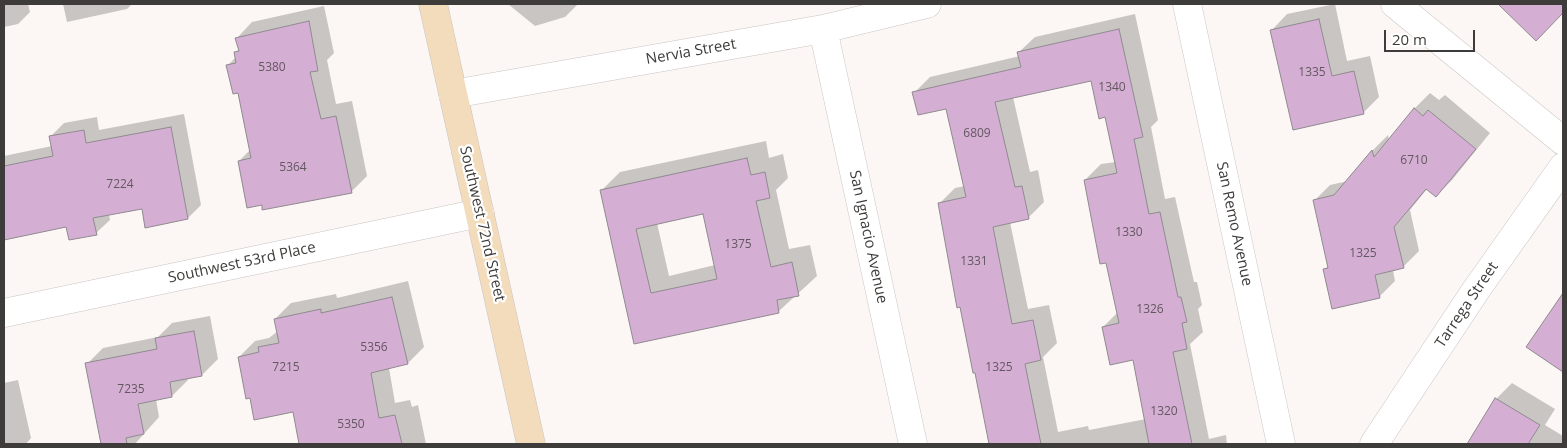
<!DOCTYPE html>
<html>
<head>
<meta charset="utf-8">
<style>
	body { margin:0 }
	#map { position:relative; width:1567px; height:448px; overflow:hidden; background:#fcf7f4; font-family:"Open Sans",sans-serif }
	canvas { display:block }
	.frame { position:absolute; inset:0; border:5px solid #3d3c3a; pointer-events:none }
	.scale { position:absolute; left:1384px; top:30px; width:91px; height:22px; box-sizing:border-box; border:2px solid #3d3c3a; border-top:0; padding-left:6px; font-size:15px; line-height:18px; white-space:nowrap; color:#3d3c3a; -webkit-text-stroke:4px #fff; paint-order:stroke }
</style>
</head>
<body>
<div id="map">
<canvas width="1567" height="448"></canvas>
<div class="frame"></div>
<div class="scale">20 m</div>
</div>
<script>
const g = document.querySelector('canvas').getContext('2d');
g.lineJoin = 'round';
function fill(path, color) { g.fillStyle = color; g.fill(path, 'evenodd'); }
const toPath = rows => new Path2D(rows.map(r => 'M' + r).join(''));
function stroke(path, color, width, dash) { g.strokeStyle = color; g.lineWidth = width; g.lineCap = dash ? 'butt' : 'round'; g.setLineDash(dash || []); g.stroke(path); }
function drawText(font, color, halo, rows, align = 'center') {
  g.font = font + ' "Open Sans",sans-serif'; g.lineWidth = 4.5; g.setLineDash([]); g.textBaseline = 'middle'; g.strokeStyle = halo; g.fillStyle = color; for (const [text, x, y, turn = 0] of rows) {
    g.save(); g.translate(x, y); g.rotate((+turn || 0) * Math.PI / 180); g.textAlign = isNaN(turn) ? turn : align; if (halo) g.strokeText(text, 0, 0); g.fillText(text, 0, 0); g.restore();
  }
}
const shadow = toPath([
	[4,4,28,4,30,12,18,24,4,27],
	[63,4,132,4,127,9,67,22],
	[508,4,578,4,565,17,535,26],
	[1335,4,1347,61,1370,56,1379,97,1363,113,1272,30,1287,14],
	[1500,4,1563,4,1563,12,1536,39],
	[324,6,334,53,327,60,336,104,352,101,367,176,351,192,263,204,239,161,251,149,239,91,227,66,236,57,235,53,239,49,237,38,252,22],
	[1135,14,1158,120,1151,127,1165,199,1175,197,1194,282,1197,282,1202,305,1198,309,1203,332,1190,344,1209,439,1226,435,1227,444,991,444,939,204,955,188,965,186,947,108,914,93,930,77,1020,56,1019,52,1035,37],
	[1092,80,1106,116,1116,162,1101,164,1085,180,1107,261,1118,312,1103,327,1134,359,1146,419,1089,430,1088,426,1058,432,1043,357,1057,343,1049,305,1028,309,1010,222,1028,218,1044,202,1038,170,1030,172,1013,97],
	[1430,93,1439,100,1445,95,1490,133,1452,180,1436,196,1427,189,1410,210,1419,251,1403,267,1393,270,1395,281,1379,297,1325,269,1329,265,1314,201,1330,185,1348,181,1373,150,1388,135,1389,140,1414,109],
	[184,114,201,205,188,218,143,207,109,214,110,220,96,233,67,225,4,239,4,156,52,146,50,137,64,123,97,117,99,130],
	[766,141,769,158,783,154,788,178,776,190,789,249,810,245,817,276,779,311,634,342,602,190,620,172],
	[704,213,715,265,669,276,657,223],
	[408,281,424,347,408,363,389,368,395,403,410,400,412,407,418,405,426,444,300,444,294,411,251,397,239,357,255,341,269,338,278,331,275,319,291,303,336,294,337,298],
	[1563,301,1563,371,1528,347,1550,315],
	[210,316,218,359,202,375,187,378,188,380,172,396,156,399,159,417,135,444,102,444,87,364,103,348,158,337,172,323],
	[18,380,31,438,26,444,4,444,4,383],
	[1512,383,1555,409,1545,425,1563,436,1563,444,1468,444,1496,399]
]);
const building = toPath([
	[1498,4,1563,4,1563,13,1536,41,1498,4],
	[1319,19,1332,76,1354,71,1364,114,1293,130,1270,30,1319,19],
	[309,21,318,71,310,72,321,119,336,116,352,193,262,210,262,205,247,208,238,161,251,158,238,93,233,94,226,65,236,63,234,52,239,51,235,38,309,21],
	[1119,29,1143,137,1134,139,1149,214,1160,212,1178,297,1181,297,1187,322,1182,323,1187,349,1173,352,1192,444,1149,444,1133,360,1110,365,1102,327,1119,323,1106,263,1100,264,1084,180,1117,173,1105,117,1099,119,1091,81,995,102,1015,187,1022,186,1029,219,993,227,1012,324,1033,320,1041,360,1025,364,1041,444,989,444,975,373,973,373,960,307,957,308,938,203,966,197,946,109,918,115,912,92,1021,67,1017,52,1119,29],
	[1414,108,1423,116,1428,110,1476,149,1436,197,1426,189,1394,227,1404,268,1375,275,1380,298,1332,309,1323,269,1328,268,1313,200,1334,195,1372,150,1374,157,1414,108],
	[171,127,188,219,145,228,142,209,93,218,97,235,69,240,66,227,4,240,4,166,53,156,49,136,84,130,86,143,171,127],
	[747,158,751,175,765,172,770,198,756,201,771,267,792,262,799,296,777,300,779,313,634,344,600,190,747,158],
	[703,214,717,279,651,293,636,229,703,214],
	[1563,293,1563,372,1526,347,1563,293],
	[392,297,408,364,371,373,379,418,395,415,402,444,299,444,293,412,254,420,250,398,246,399,238,357,259,352,258,347,279,343,274,319,321,309,321,313,392,297],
	[194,331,202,376,170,382,172,397,138,404,144,434,126,438,127,444,101,444,85,363,157,349,155,338,194,331],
	[1495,398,1540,425,1528,444,1467,444,1495,398]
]);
const minor = toPath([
	[1187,4,1281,444],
	[1395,4,1563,141],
	[823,29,913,444],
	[453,94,823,29,927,4],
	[4,313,480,213],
	[1374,444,1476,290,1563,167]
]);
const secondary = toPath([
	[433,4,531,444]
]);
const numberNames = [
	["5380",272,68],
	["1335",1312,73],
	["1340",1112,88],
	["6809",977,134],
	["6710",1414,161],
	["5364",293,168],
	["7224",120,185],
	["1330",1129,233],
	["1375",738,245],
	["1325",1363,254],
	["1331",974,262],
	["1326",1150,310],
	["5356",374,348],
	["7215",286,368],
	["1325",999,368],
	["7235",131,390],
	["1320",1164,412],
	["5350",351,425]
];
const streetNames = [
	["Nervia Street",691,52,-10],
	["Southwest 72nd Street",482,224,77],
	["San Remo Avenue",1234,224,78],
	["San Ignacio Avenue",868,237,78],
	["Southwest 53rd Place",242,263,-12],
	["Tarrega Street",1467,305,-56]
];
fill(shadow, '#0003');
fill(building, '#d5aed4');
stroke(building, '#8e8a8e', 1);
stroke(minor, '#cac5c2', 29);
stroke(secondary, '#cac5c2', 29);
stroke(minor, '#fff', 28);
stroke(secondary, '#f3dcbb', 28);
drawText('12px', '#635860', null, numberNames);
drawText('15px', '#3d3c3a', '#fff', streetNames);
</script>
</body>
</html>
